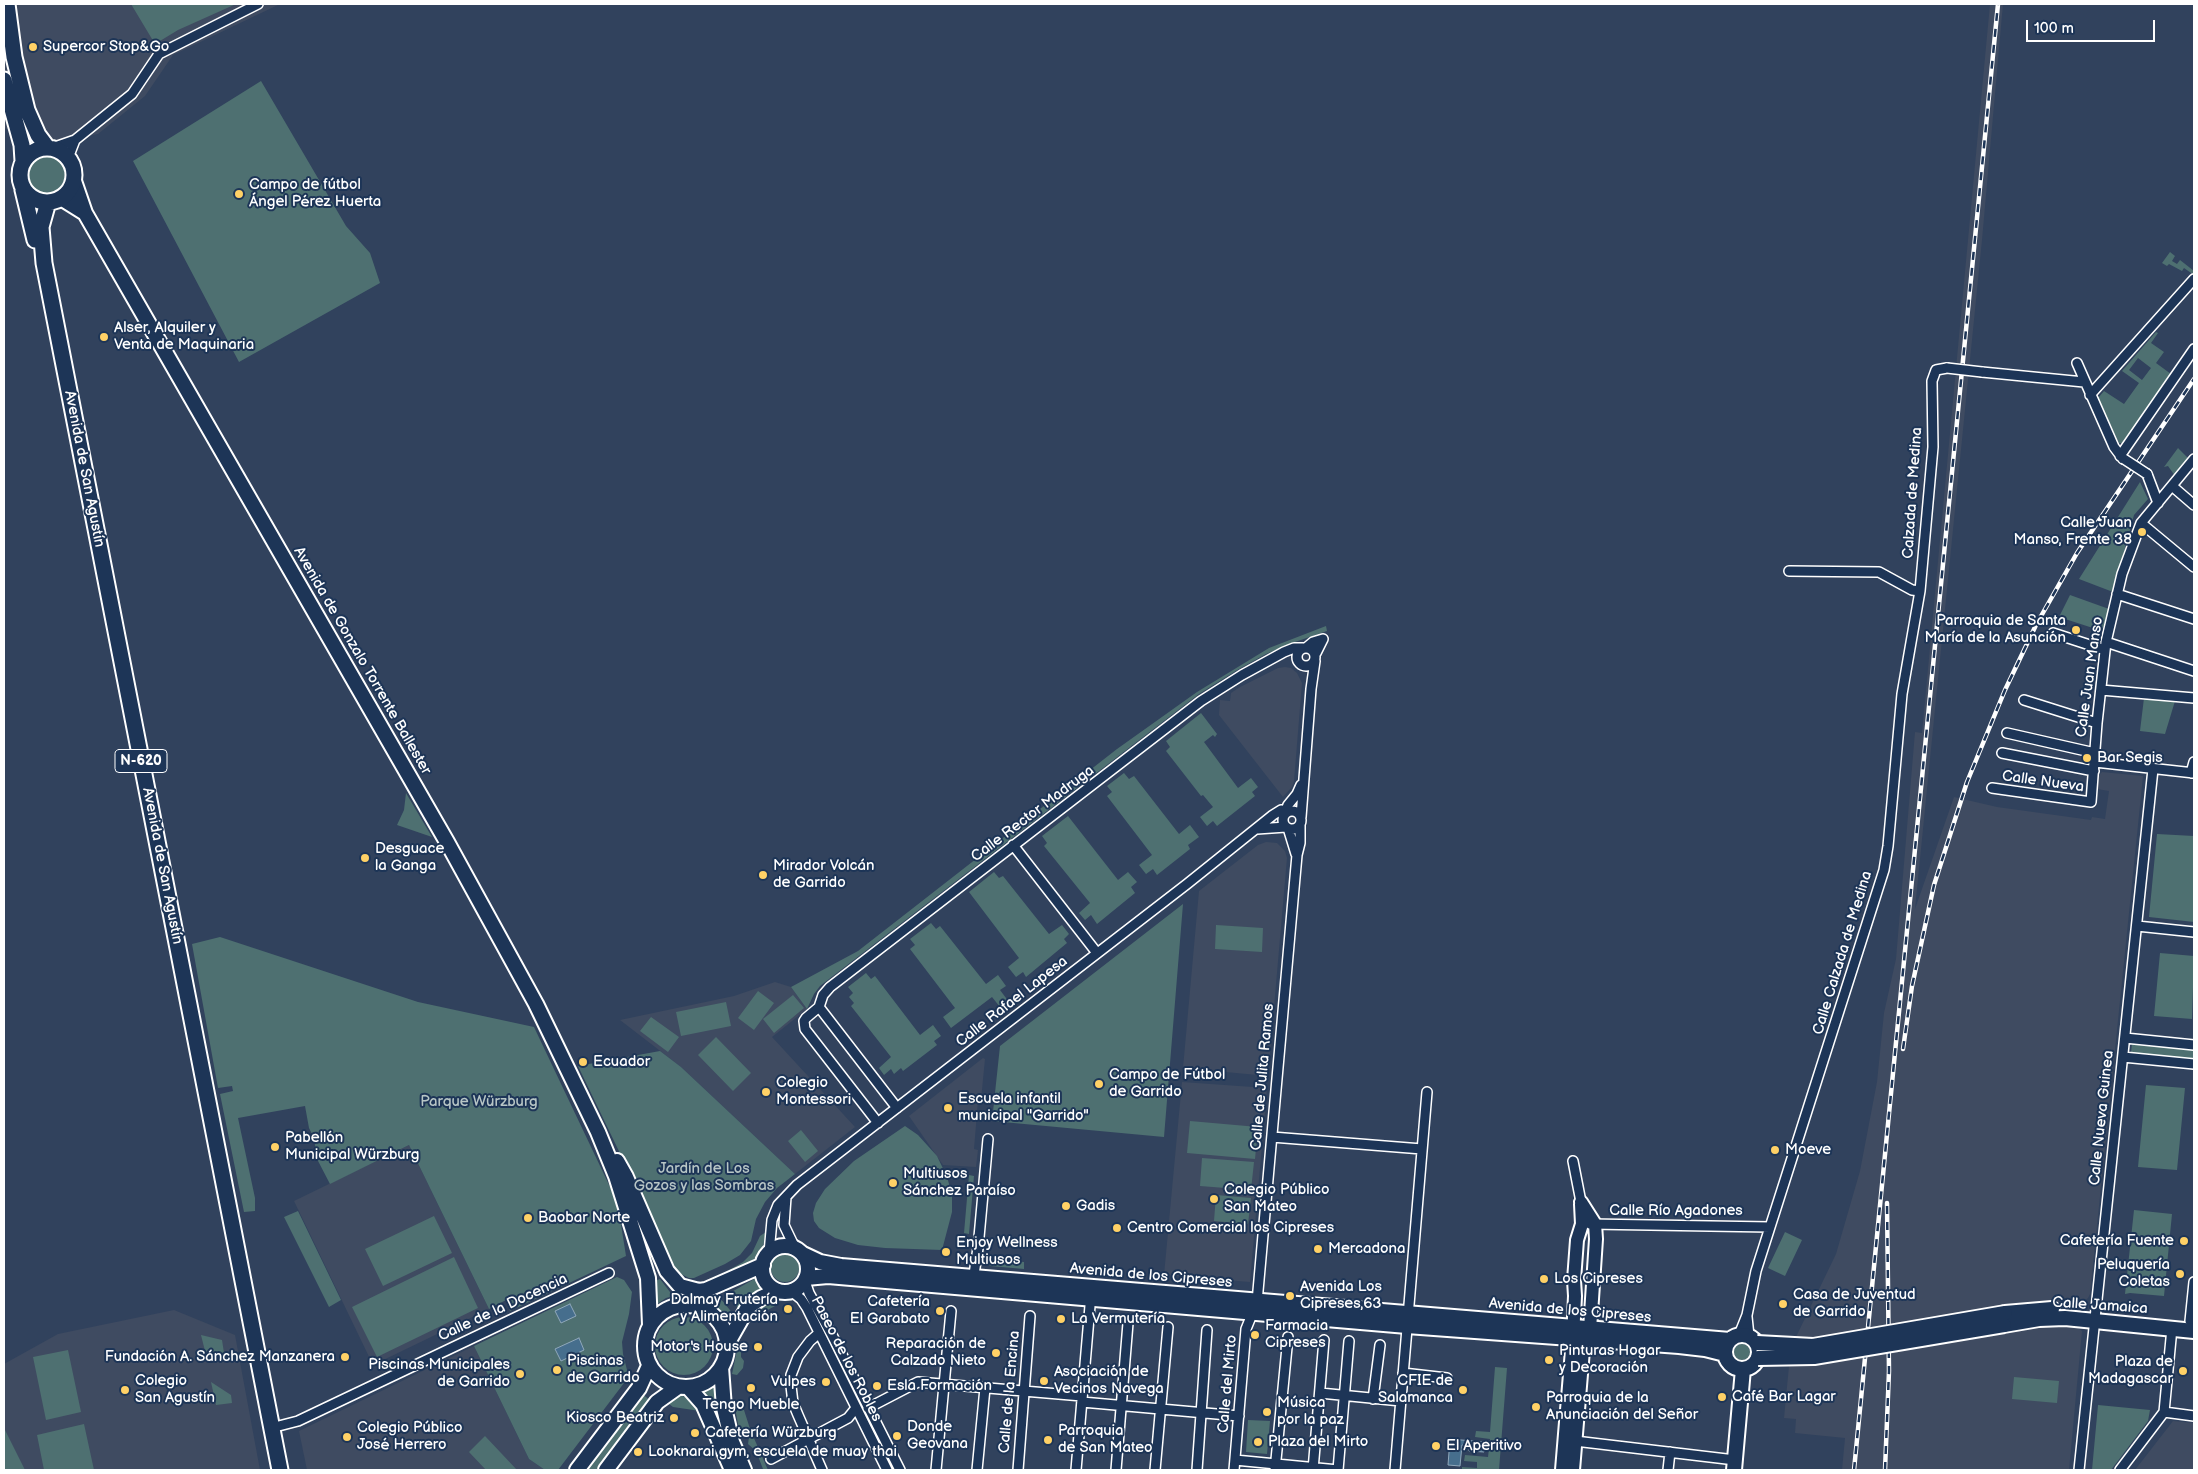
<!DOCTYPE html>
<html>
<head>
<meta charset="utf-8">
<style>
	body { margin:0 }
	#map { position:relative; width:2198px; height:1474px; overflow:hidden; background:#31425d; font-family:"Balsamiq Sans",sans-serif }
	canvas { display:block }
	.frame { position:absolute; inset:0; border:5px solid #fff; pointer-events:none }
	.scale { position:absolute; left:2026px; top:20px; width:129px; height:22px; box-sizing:border-box; border:2px solid #fff; border-top:0; padding-left:6px; font-size:15px; line-height:18px; white-space:nowrap; color:#fff; -webkit-text-stroke:4px #1d3557; paint-order:stroke }
</style>
</head>
<body>
<div id="map">
<canvas width="2198" height="1474"></canvas>
<div class="frame"></div>
<div class="scale">100 m</div>
</div>
<script>
const g = document.querySelector('canvas').getContext('2d');
g.lineJoin = 'round';
function fill(path, color) { g.fillStyle = color; g.fill(path, 'evenodd'); }
const toPath = rows => new Path2D(rows.map(r => 'M' + r).join(''));
function stroke(path, color, width, dash) { g.strokeStyle = color; g.lineWidth = width; g.lineCap = dash ? 'butt' : 'round'; g.setLineDash(dash || []); g.stroke(path); }
function drawText(font, color, halo, rows, align = 'center') {
  g.font = font + ' "Balsamiq Sans",sans-serif'; g.lineWidth = 4; g.setLineDash([]); g.textBaseline = 'middle'; g.strokeStyle = halo; g.fillStyle = color; for (const [text, x, y, turn = 0] of rows) {
    g.save(); g.translate(x, y); g.rotate((+turn || 0) * Math.PI / 180); g.textAlign = isNaN(turn) ? turn : align; if (halo) g.strokeText(text, 0, 0); g.fillText(text, 0, 0); g.restore();
  }
}
const built = toPath([
	[4,4,280,4,173,55,145,96,98,134,52,143,4,128],
	[1990,4,2003,4,1982,240,1915,909,1954,797,1997,807,2091,820,2092,817,2105,819,2109,791,2097,789,2098,776,2102,772,2143,776,2090,1294,2088,1298,2082,1303,2045,1301,1998,1305,1998,1334,2036,1327,2071,1327,2078,1328,2082,1331,2069,1470,1842,1470,1845,1438,1795,1433,1796,1419,1784,1418,1789,1366,1796,1337,1836,1254,1860,1171,1877,1082,1884,1013,1896,959,1915,732,1922,733],
	[1285,667,1291,668,1297,673,1302,683,1294,781,1292,787,1283,797,1219,715,1220,700,1230,701,1231,693,1240,687,1278,668],
	[1266,842,1277,843,1285,851,1287,858,1268,1076,1183,1068,1199,891,1258,845],
	[775,982,791,987,807,1009,772,1037,855,1127,795,1174,681,1067,620,1020,734,996],
	[983,1058,985,1059,981,1100,978,1101,974,1149,978,1150,976,1167,943,1165,909,1116],
	[1182,1082,1267,1088,1250,1282,1164,1275],
	[409,1145,489,1309,373,1365,294,1201],
	[174,1310,235,1335,260,1470,4,1470,4,1364,58,1334],
	[474,1346,529,1459,545,1470,307,1470,299,1431],
	[2173,1421,2194,1423,2194,1470,2135,1470]
]);
const green = toPath([
	[131,4,236,4,178,30,155,44],
	[261,81,346,226,370,253,380,283,239,362,133,161],
	'27 174a19 19 0 1 1 38 0a19 19 0 1 1-38 0Z',
	[2170,252,2175,256,2172,261,2177,264,2180,260,2194,271,2194,275,2184,268,2182,271,2169,264,2167,266,2162,263],
	[2156,332,2158,333,2151,343,2164,352,2156,363,2171,374,2125,443,2119,443,2098,398,2104,391,2124,404,2139,383,2122,371],
	[2138,358,2151,368,2142,380,2129,370],
	[2178,448,2190,460,2175,476,2168,466,2164,467],
	[2140,482,2148,499,2134,515,2113,592,2079,579],
	[2070,595,2109,609,2103,628,2099,630,2059,617],
	[1326,626,1327,631,1295,642,1266,654,1239,669,1199,694,820,986,814,994,807,1009,791,987,858,951,1117,749,1197,692,1269,648],
	[2144,698,2175,701,2165,734,2140,731],
	[1201,713,1217,734,1215,737,1213,735,1204,742,1238,788,1251,778,1258,787,1252,792,1255,796,1217,826,1213,821,1207,826,1200,817,1213,807,1203,795,1201,796,1166,751,1170,747,1166,741],
	[1124,773,1129,779,1134,776,1179,834,1190,825,1199,837,1188,845,1190,849,1157,875,1153,869,1146,874,1139,865,1152,855,1107,796,1112,792,1107,786],
	[406,793,432,837,397,825,404,810],
	[1068,816,1118,880,1128,872,1137,882,1131,887,1135,893,1097,924,1091,915,1085,920,1079,913,1090,903,1044,846,1047,843,1042,836],
	[2157,834,2194,836,2194,922,2149,917],
	[994,872,999,878,1003,876,1049,934,1062,925,1069,934,1064,939,1067,943,1026,977,1023,972,1016,977,1008,967,1019,958,969,892],
	[1183,904,1164,1137,992,1121,1000,1046],
	[931,923,936,929,940,926,986,984,998,975,1006,986,1000,990,1012,1006,1004,1012,992,997,951,1028,943,1017,955,1008,910,949,915,945,910,939],
	[1216,925,1263,928,1262,952,1215,949],
	[220,937,418,1002,534,1027,611,1189,620,1218,626,1256,510,1311,506,1300,489,1309,409,1145,330,1184,317,1159,314,1138,309,1128,305,1106,238,1118,255,1198,255,1211,244,1212,220,1094,233,1091,232,1086,218,1088,192,944],
	[2160,953,2194,956,2192,1019,2154,1016],
	[866,973,871,979,875,976,920,1035,933,1025,941,1036,934,1041,937,1045,903,1071,901,1068,894,1074,891,1069,884,1075,879,1068,891,1057,851,1006,854,1003,849,997,853,993,848,987],
	[758,991,774,1003,754,1030,738,1018],
	[793,995,804,1008,774,1033,763,1019],
	[726,1002,731,1026,681,1036,676,1012],
	[651,1017,679,1037,668,1052,640,1031],
	[716,1037,751,1073,733,1091,698,1055],
	[2132,1043,2194,1049,2194,1060,2131,1053],
	[660,1051,681,1067,795,1174,777,1188,765,1202,756,1219,751,1241,740,1255,725,1264,694,1278,689,1278,677,1272,578,1066],
	[2146,1085,2185,1088,2177,1170,2138,1167],
	[1190,1121,1258,1127,1255,1159,1187,1153],
	[905,1126,918,1135,937,1156,947,1177,952,1194,952,1212,942,1250,885,1248,858,1245,835,1238,819,1228,814,1221,813,1213,816,1203,825,1189,854,1161],
	[801,1130,818,1151,805,1162,788,1141],
	[1202,1158,1254,1162,1251,1190,1200,1186],
	[969,1175,974,1176,969,1234,964,1233],
	[1216,1195,1251,1198,1248,1224,1214,1221],
	[2134,1210,2172,1214,2164,1296,2130,1293,2125,1294],
	[298,1211,341,1300,329,1307,284,1217],
	[434,1216,452,1253,383,1286,365,1249],
	[766,1232,763,1246,755,1258,748,1265,722,1280,722,1274,743,1262,752,1253,760,1236],
	[1785,1232,1802,1240,1785,1276,1768,1268],
	'771 1268a14 14 0 1 1 28 0a14 14 0 1 1-28 0Z',
	[454,1257,478,1308,377,1357,352,1307],
	[986,1259,1024,1262,1024,1269,990,1266],
	[617,1277,624,1280,632,1292,629,1314,622,1342,623,1354,628,1374,624,1383,558,1470,545,1470,529,1459,474,1346],
	[756,1278,762,1288,750,1295,738,1308,728,1294],
	[660,1279,673,1296,666,1298,657,1304,655,1281],
	[720,1298,734,1315,729,1323,720,1311,709,1302],
	[781,1298,775,1306,762,1313,756,1320,751,1316,763,1304],
	'655 1346a29 29 0 1 1 58 0a29 29 0 1 1-58 0Z',
	[201,1335,222,1340,224,1353,212,1354,205,1351],
	'1734 1352a8 8 0 1 1 16 0a8 8 0 1 1-16 0Z',
	[68,1350,81,1412,46,1420,33,1357],
	[737,1350,741,1352,741,1357,744,1361,743,1368,737,1375,732,1374],
	[1495,1367,1507,1368,1499,1470,1462,1469,1462,1467,1477,1468,1477,1462,1464,1461,1465,1455,1488,1457,1490,1439,1475,1437,1476,1431,1490,1432],
	[2014,1377,2059,1381,2057,1403,2012,1399],
	[211,1382,231,1395,232,1403,216,1405],
	[714,1386,716,1406,711,1408,701,1393],
	[641,1393,651,1401,599,1470,583,1470],
	[679,1395,692,1399,700,1411,673,1407,665,1401],
	[2098,1405,2150,1410,2148,1421,2111,1470,2092,1470],
	[735,1408,744,1410,751,1432,747,1433,739,1429],
	[1248,1420,1270,1421,1267,1454,1246,1452],
	[84,1424,94,1470,44,1470,37,1435],
	[4,1428,25,1470,4,1470],
	[485,1436,517,1470,486,1470,469,1452],
	[753,1436,768,1470,763,1469,756,1451,748,1444,749,1437]
]);
const water = toPath([
	[570,1304,576,1316,561,1323,555,1311,570,1304],
	[579,1338,584,1350,561,1361,555,1349,579,1338],
	[1450,1439,1485,1442,1484,1452,1469,1451,1469,1446,1462,1445,1460,1466,1448,1465,1450,1439]
]);
const minor = toPath([
	[75,140,132,94,159,54,258,4],
	[52,148,75,140,68,158],
	[2077,363,2114,447,2123,459],
	[1982,372,2084,382],
	[2090,395,2194,279],
	[2120,456,2194,349],
	[2147,474,2158,503],
	[2172,486,2194,505],
	[2141,523,2194,567],
	[1789,571,1879,572,1912,590,1920,591],
	[2117,594,2194,619],
	[2053,633,2105,650],
	[2106,642,2194,671],
	[1307,647,1313,642,1323,639,1316,653],
	'1297 657a9 9 0 1 1 18 0a9 9 0 1 1-18 0Z',
	[2101,690,2194,698],
	[2024,700,2097,723],
	[2007,733,2095,753],
	[2002,753,2094,771],
	[2095,762,2194,773],
	[2191,773,2194,762],
	[1992,788,2091,802,2097,723,2106,642,2122,574,2141,523,2194,459],
	'1283 820a9 9 0 1 1 18 0a9 9 0 1 1-18 0Z',
	[1285,814,1288,805,1297,794,1301,785],
	[1301,817,1311,689,1315,661],
	[1288,828,1296,854],
	[1257,829,1286,827],
	[1013,845,1097,953],
	[2137,926,2194,932],
	[819,1007,823,995,830,987,1201,701,1242,675,1284,652,1294,648,1303,648],
	[819,1007,806,1018,804,1021,805,1029,878,1123],
	[819,1007,897,1108],
	[2125,1038,2194,1045],
	[2123,1057,2194,1064],
	[1272,1137,1422,1149],
	[1573,1161,1581,1202],
	[786,1197,784,1225,795,1248],
	[1590,1224,1770,1227],
	[769,1253,772,1220,778,1205,797,1185,1187,884,1273,815,1281,810,1291,811],
	[805,1281,809,1293,831,1333,900,1470],
	[973,1281,978,1248,988,1139],
	[791,1291,801,1299,807,1308,887,1470],
	[1747,1317,1749,1336],
	[2190,1321,2194,1282],
	[818,1334,810,1341,798,1357,791,1375,791,1386,793,1403,798,1415,822,1470],
	[1739,1335,1747,1315,1756,1271,1884,870,1888,846,1902,694,1920,591,1933,447,1932,381,1936,370,1947,368],
	[1403,1373,1447,1378],
	[1320,1393,1401,1401],
	[1373,1399,1380,1345],
	[1082,1402,1239,1416],
	[868,1408,918,1382,1082,1396],
	[2164,1412,2172,1328],
	[2164,1412,2194,1416],
	[271,1428,298,1421,609,1273],
	[1575,1441,1735,1460],
	[771,1459,848,1418,856,1408],
	[1235,1460,1338,1470],
	[936,1470,951,1311],
	[977,1470,985,1388],
	[1018,1470,1030,1316],
	[1076,1470,1091,1294],
	[1116,1470,1128,1323],
	[1155,1470,1168,1327],
	[1197,1470,1207,1330],
	[1234,1470,1246,1329,1257,1302,1297,855,1300,843,1300,825],
	[1275,1470,1288,1337],
	[1313,1470,1324,1340],
	[1338,1470,1349,1341],
	[1395,1470,1427,1092],
	[1668,1470,1670,1452],
	[2079,1470,2153,769],
	[2120,1470,2164,1412]
]);
const secondary = toPath([
	[1562,1470,1573,1338,1575,1296,1574,1280,1577,1240,1582,1224,1581,1204],
	[1573,1470,1584,1338,1590,1329,1596,1239,1595,1224,1581,1202]
]);
const primary = toPath([
	[74,181,85,213,447,842,536,1004,598,1132,616,1176,648,1278,650,1325],
	[61,198,85,213],
	[617,1161,626,1177,667,1271,680,1286,699,1291,706,1290,763,1265],
	'762 1269a23 23 0 1 1 46 0a23 23 0 1 1-46 0Z',
	[803,1254,820,1262,841,1266,1730,1340],
	[806,1278,828,1276,1407,1326,1679,1346,1705,1349,1725,1354],
	'645 1346a41 41 0 1 1 82 0a41 41 0 1 1-82 0Z',
	[2005,1313,2052,1309],
	[2004,1325,2039,1319,2065,1318,2194,1331],
	'1725 1352a17 17 0 1 1 34 0a17 17 0 1 1-34 0Z',
	[727,1344,748,1307,761,1298,777,1291],
	[721,1367,724,1408,732,1442,744,1470],
	[688,1387,703,1404,732,1470],
	[577,1470,639,1388,649,1366],
	[606,1470,657,1402,678,1387],
	[1734,1470,1743,1369]
]);
const trunk = toPath([
	[7,4,14,57,27,110,38,135,47,147],
	[4,80,22,145,23,161],
	'20 175a27 27 0 1 1 54 0a27 27 0 1 1-54 0Z',
	[23,190,35,240],
	[48,202,41,227,44,263,280,1470]
]);
const rail = toPath([
	[1903,1049,1912,986,1934,885,1967,782,2005,690,2036,625,2077,553,2194,379],
	[1854,1470,1998,4],
	[1885,1470,1889,1371,1887,1203]
]);
const minorBridge = toPath([
	[1947,368,1982,372],
	[2124,459,2147,474]
]);
const primaryBridge = toPath([
	[1757,1343,1813,1346,2005,1313],
	[1758,1358,1814,1357,2004,1325]
]);
const markers = [
	[33,47,5,"#ffd166"],
	[239,194,5,"#ffd166"],
	[104,337,5,"#ffd166"],
	[2142,532,5,"#ffd166"],
	[2076,630,5,"#ffd166"],
	[2087,758,5,"#ffd166"],
	[365,858,5,"#ffd166"],
	[763,875,5,"#ffd166"],
	[583,1062,5,"#ffd166"],
	[1099,1084,5,"#ffd166"],
	[766,1092,5,"#ffd166"],
	[948,1108,5,"#ffd166"],
	[275,1147,5,"#ffd166"],
	[1775,1150,5,"#ffd166"],
	[893,1183,5,"#ffd166"],
	[1214,1199,5,"#ffd166"],
	[1066,1206,5,"#ffd166"],
	[528,1218,5,"#ffd166"],
	[1117,1228,5,"#ffd166"],
	[2184,1241,5,"#ffd166"],
	[1318,1249,5,"#ffd166"],
	[946,1252,5,"#ffd166"],
	[2180,1274,5,"#ffd166"],
	[1544,1279,5,"#ffd166"],
	[1290,1296,5,"#ffd166"],
	[1783,1304,5,"#ffd166"],
	[788,1309,5,"#ffd166"],
	[940,1311,5,"#ffd166"],
	[1061,1319,5,"#ffd166"],
	[1255,1335,5,"#ffd166"],
	[758,1347,5,"#ffd166"],
	[996,1353,5,"#ffd166"],
	[345,1357,5,"#ffd166"],
	[1549,1360,5,"#ffd166"],
	[557,1370,5,"#ffd166"],
	[2183,1371,5,"#ffd166"],
	[520,1374,5,"#ffd166"],
	[1044,1381,5,"#ffd166"],
	[826,1382,5,"#ffd166"],
	[877,1386,5,"#ffd166"],
	[751,1388,5,"#ffd166"],
	[125,1390,5,"#ffd166"],
	[1463,1390,5,"#ffd166"],
	[1722,1397,5,"#ffd166"],
	[1536,1407,5,"#ffd166"],
	[1267,1412,5,"#ffd166"],
	[674,1418,5,"#ffd166"],
	[695,1433,5,"#ffd166"],
	[897,1436,5,"#ffd166"],
	[347,1437,5,"#ffd166"],
	[1048,1440,5,"#ffd166"],
	[1258,1442,5,"#ffd166"],
	[1436,1446,5,"#ffd166"],
	[638,1452,5,"#ffd166"]
];
const shields = [
	[141,761,52]
];
const shieldNames = [
	["N-620",141,761]
];
const poiNames = [
	["Supercor Stop&Go",43,47],
	["Campo de fútbol",249,185],
	["Ángel Pérez Huerta",249,202],
	["Alser, Alquiler y",114,328],
	["Venta de Maquinaria",114,345],
	["Calle Juan",2132,523,"right"],
	["Manso, Frente 38",2132,540,"right"],
	["Parroquia de Santa",2066,621,"right"],
	["María de la Asunción",2066,638,"right"],
	["Bar Segis",2097,758],
	["Desguace",375,849],
	["la Ganga",375,866],
	["Mirador Volcán",773,866],
	["de Garrido",773,883],
	["Ecuador",593,1062],
	["Campo de Fútbol",1109,1075],
	["de Garrido",1109,1092],
	["Colegio",776,1083],
	["Montessori",776,1100],
	["Escuela infantil",958,1099],
	["municipal \"Garrido\"",958,1116],
	["Pabellón",285,1138],
	["Municipal Würzburg",285,1155],
	["Moeve",1785,1150],
	["Multiusos",903,1174],
	["Sánchez Paraíso",903,1191],
	["Colegio Público",1224,1190],
	["San Mateo",1224,1207],
	["Gadis",1076,1206],
	["Baobar Norte",538,1218],
	["Centro Comercial los Cipreses",1127,1228],
	["Cafetería Fuente",2174,1241,"right"],
	["Enjoy Wellness",956,1243],
	["Multiusos",956,1260],
	["Mercadona",1328,1249],
	["Peluquería",2170,1265,"right"],
	["Coletas",2170,1282,"right"],
	["Los Cipreses",1554,1279],
	["Avenida Los",1300,1287],
	["Cipreses,63",1300,1304],
	["Casa de Juventud",1793,1295],
	["de Garrido",1793,1312],
	["Dalmay Frutería",778,1300,"right"],
	["y Alimentación",778,1317,"right"],
	["Cafetería",930,1302,"right"],
	["El Garabato",930,1319,"right"],
	["La Vermutería",1071,1319],
	["Farmacia",1265,1326],
	["Cipreses",1265,1343],
	["Reparación de",986,1344,"right"],
	["Calzado Nieto",986,1361,"right"],
	["Motor's House",748,1347,"right"],
	["Pinturas Hogar",1559,1351],
	["y Decoración",1559,1368],
	["Fundación A. Sánchez Manzanera",335,1357,"right"],
	["Piscinas",567,1361],
	["de Garrido",567,1378],
	["Plaza de",2173,1362,"right"],
	["Madagascar",2173,1379,"right"],
	["Piscinas Municipales",510,1365,"right"],
	["de Garrido",510,1382,"right"],
	["Asociación de",1054,1372],
	["Vecinos Navega",1054,1389],
	["Colegio",135,1381],
	["San Agustín",135,1398],
	["CFIE de",1453,1381,"right"],
	["Salamanca",1453,1398,"right"],
	["Vulpes",816,1382,"right"],
	["Esla Formación",887,1386],
	["Café Bar Lagar",1732,1397],
	["Parroquia de la",1546,1398],
	["Anunciación del Señor",1546,1415],
	["Música",1277,1403],
	["por la paz",1277,1420],
	["Tengo Mueble",751,1405,"center"],
	["Kiosco Beatriz",664,1418,"right"],
	["Donde",907,1427],
	["Geovana",907,1444],
	["Colegio Público",357,1428],
	["José Herrero",357,1445],
	["Parroquia",1058,1431],
	["de San Mateo",1058,1448],
	["Cafetería Würzburg",705,1433],
	["Plaza del Mirto",1268,1442],
	["El Aperitivo",1446,1446],
	["Looknarai gym, escuela de muay thai",648,1452]
];
const streetNames = [
	["Avenida de San Agustín",84,469,79],
	["Calzada de Medina",1913,493,-86],
	["Avenida de Gonzalo Torrente Ballester",362,661,60],
	["Calle Juan Manso",2090,677,-82],
	["Calle Nueva",2043,782,8],
	["Calle Rector Madruga",1033,814,-37],
	["Avenida de San Agustín",162,866,79],
	["Calle Calzada de Medina",1843,953,-73],
	["Calle Rafael Lapesa",1012,1002,-38],
	["Calle de Julita Ramos",1263,1077,-85],
	["Calle Nueva Guinea",2102,1118,-84],
	["Calle Río Agadones",1676,1211],
	["Avenida de los Cipreses",1151,1276,5],
	["Calle Jamaica",2100,1306,4],
	["Calle de la Docencia",503,1308,-25],
	["Avenida de los Cipreses",1570,1311,5],
	["Paseo de los Robles",846,1359,63],
	["Calle del Mirto",1228,1384,-85],
	["Calle de la Encina",1010,1392,-85]
];
const parkNames = [
	["Parque Würzburg",479,1102],
	["Jardín de Los",704,1169],
	["Gozos y las Sombras",704,1186]
];
fill(built, '#3f4b61');
fill(green, '#4e7071');
fill(water, '#466e8d');
stroke(water, '#90a8bb', 1);
stroke(minor, '#fff', 12);
stroke(secondary, '#fff', 16);
stroke(primary, '#fff', 18);
stroke(trunk, '#fff', 19);
stroke(minor, '#1d3557', 9);
stroke(secondary, '#1d3557', 12);
stroke(primary, '#1d3557', 14);
stroke(trunk, '#1d3557', 15);
stroke(rail, '#fff', 4.5);
stroke(rail, '#1d3557', 2.5, [8]);
stroke(minorBridge, '#fff', 12, []);
stroke(primaryBridge, '#fff', 18, []);
stroke(minorBridge, '#1d3557', 9);
stroke(primaryBridge, '#1d3557', 14);
for (const [x, y, r, color] of markers) { const dot = new Path2D(); dot.arc(x, y, r, 0, 2 * Math.PI); g.fillStyle = color; g.fill(dot); stroke(dot, '#1d3557', 2); }
for (const [x, y, w] of shields) { const box = new Path2D(); box.roundRect(x - w / 2, y - 11.5, w, 23, 4); g.fillStyle = '#1d3557'; g.fill(box); stroke(box, '#fff', 1); }
drawText('bold 14px', '#fff', null, shieldNames);
drawText('15px', '#fff', '#1d3557', poiNames, 'left');
drawText('15px', '#fff', '#1d3557', streetNames);
drawText('15px', '#b8c6c6', '#1d3557', parkNames);
</script>
</body>
</html>
